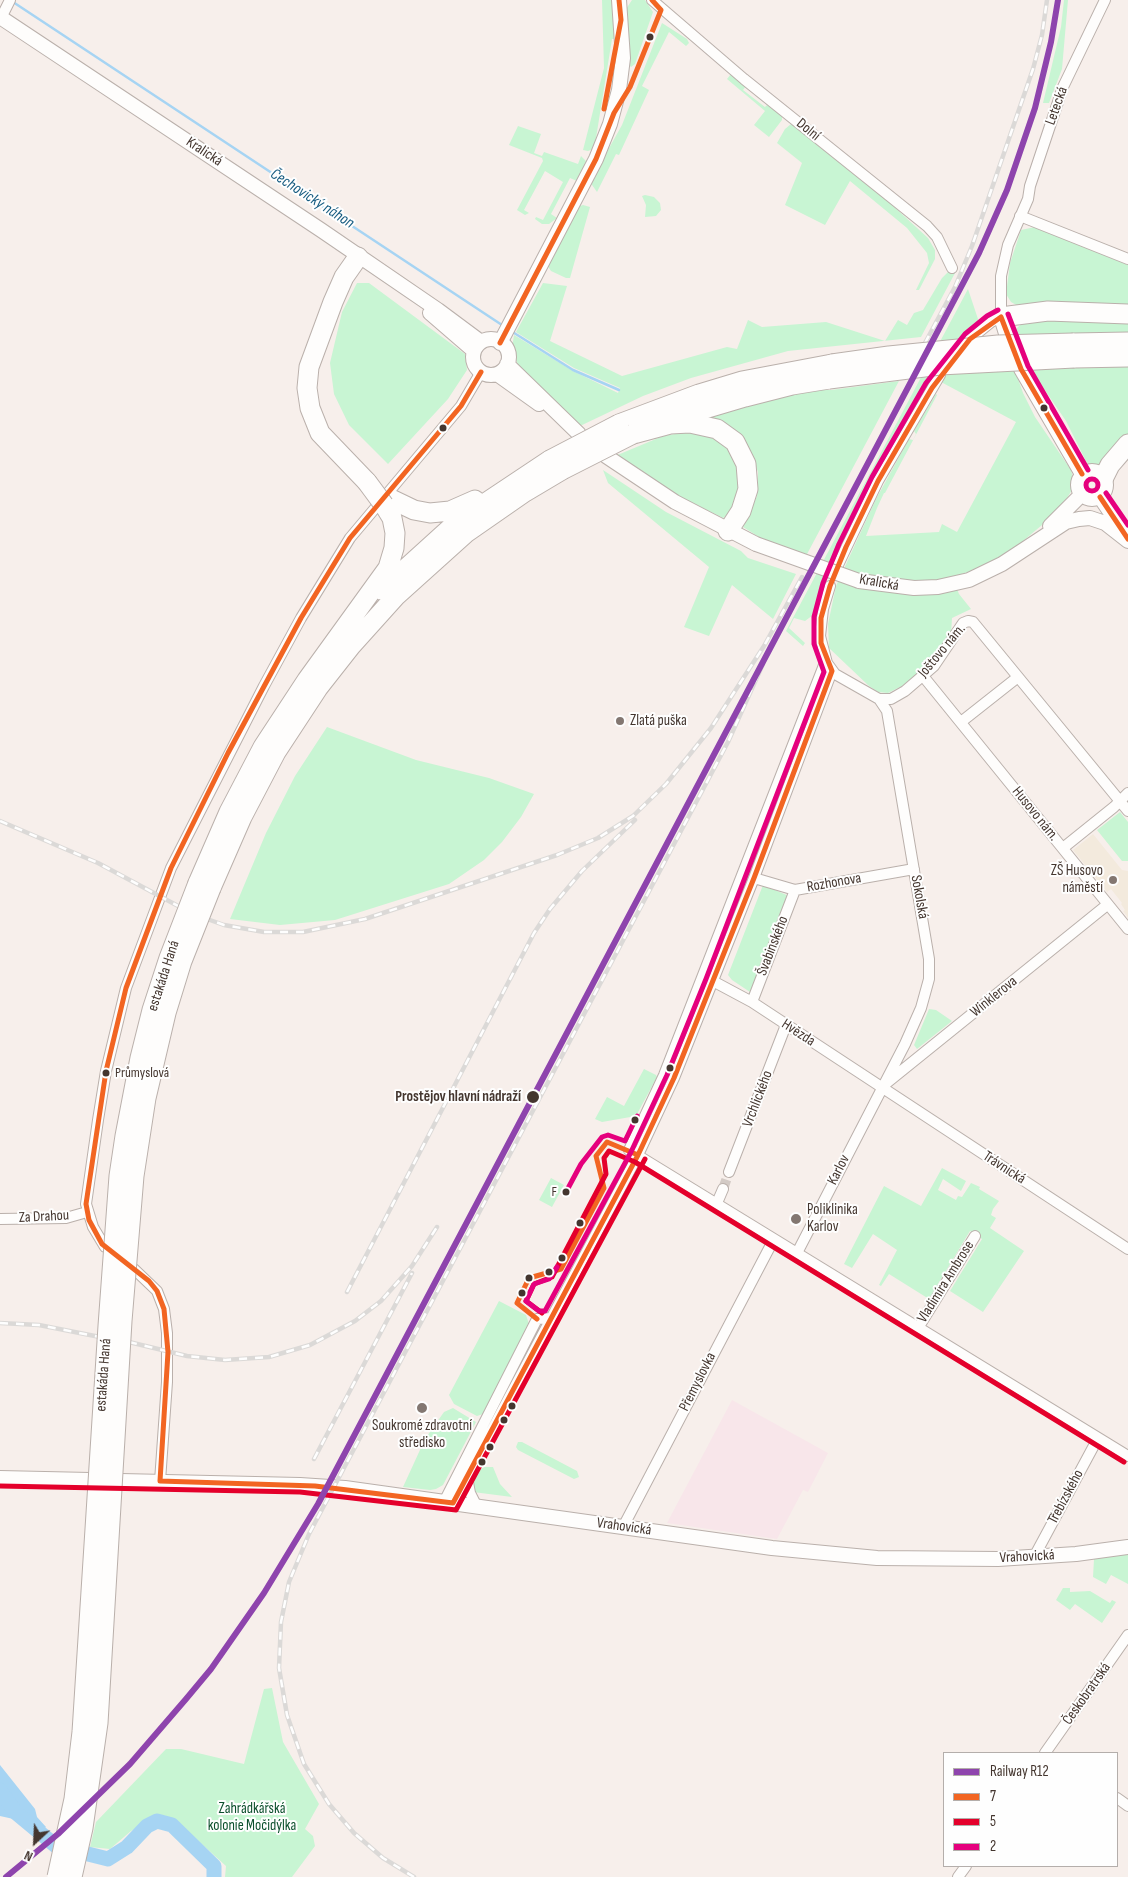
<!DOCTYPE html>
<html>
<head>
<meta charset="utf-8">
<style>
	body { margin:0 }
	#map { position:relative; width:1128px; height:1877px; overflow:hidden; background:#f7efeb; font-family:"Sofia Sans Condensed",sans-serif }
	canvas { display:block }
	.legend { position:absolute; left:943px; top:1752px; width:175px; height:115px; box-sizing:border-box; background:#fefefe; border:1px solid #b4aeab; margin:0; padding:6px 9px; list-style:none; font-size:15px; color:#44362f }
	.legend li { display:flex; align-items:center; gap:10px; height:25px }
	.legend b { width:25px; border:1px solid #b4aeab }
	.north { position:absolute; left:10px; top:1817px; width:50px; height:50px; -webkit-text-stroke:4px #fefefe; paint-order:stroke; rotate:205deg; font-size:14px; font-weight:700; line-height:20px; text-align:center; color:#44362f }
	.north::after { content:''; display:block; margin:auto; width:18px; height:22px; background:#44362f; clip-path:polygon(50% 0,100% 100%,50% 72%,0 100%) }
</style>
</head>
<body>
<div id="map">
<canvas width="1128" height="1877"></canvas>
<ul class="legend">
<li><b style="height:6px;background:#8e44ad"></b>Railway R12</li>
<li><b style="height:6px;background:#f26522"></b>7</li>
<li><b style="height:6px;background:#e4002b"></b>5</li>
<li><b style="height:6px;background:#e5007d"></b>2</li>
</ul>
<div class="north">N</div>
</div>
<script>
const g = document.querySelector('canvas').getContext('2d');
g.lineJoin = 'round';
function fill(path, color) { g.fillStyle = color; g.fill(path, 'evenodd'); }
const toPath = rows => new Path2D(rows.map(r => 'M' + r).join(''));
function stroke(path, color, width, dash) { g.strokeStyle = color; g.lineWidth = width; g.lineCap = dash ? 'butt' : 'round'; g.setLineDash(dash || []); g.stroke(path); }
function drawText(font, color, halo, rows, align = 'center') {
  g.font = font + ' "Sofia Sans Condensed",sans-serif'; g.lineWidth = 4; g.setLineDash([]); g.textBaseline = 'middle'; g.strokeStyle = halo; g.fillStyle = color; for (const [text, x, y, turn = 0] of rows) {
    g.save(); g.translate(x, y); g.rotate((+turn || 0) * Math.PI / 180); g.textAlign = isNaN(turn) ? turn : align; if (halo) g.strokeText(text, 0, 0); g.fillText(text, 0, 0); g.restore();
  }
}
const commercial = toPath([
	[732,1400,828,1453,808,1492,803,1490,777,1539,667,1523]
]);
const education = toPath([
	[1093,834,1122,870,1128,871,1128,918,1123,911,1125,910,1121,904,1122,903,1111,889,1107,892,1073,850]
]);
const green = toPath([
	[602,0,612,0,616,30,614,39,612,39,596,138,593,149,588,151,583,150,604,68],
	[632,0,645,0,653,12,635,64,631,67,629,65,626,9],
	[1064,0,1068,0,1062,69,1049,103,1043,103,1061,27],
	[662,23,687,39,689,43,686,46,669,32,642,86,649,90,619,155,616,154,597,192,590,182,622,125],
	[731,74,746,86,743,90,765,107,767,105,782,115,782,120,769,137,754,125,765,111,727,79],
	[791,124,891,204,928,238,935,250,935,259,919,290,916,290,929,263,927,253,907,228,850,181,825,225,785,205,802,163,777,143,785,129],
	[518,126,541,134,534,153,542,156,544,152,578,164,581,156,586,161,577,181,570,178,551,214,557,218,549,224,542,224,535,219,536,217,543,220,563,182,545,171,524,210,529,213,525,215,517,210,543,161,542,158,509,145],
	[645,195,654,197,660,203,661,210,656,216,645,217,646,205,642,196],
	[583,205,590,207,570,278,566,278,551,271,547,265,577,207],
	[1035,227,1128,265,1128,436,1102,469,1091,466,1084,460,1085,459,1066,421,1027,364,1015,335,1016,329,1021,324,1018,306,1011,302,1006,294,1010,263,1021,230],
	[952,268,955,273,921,337,788,351,691,378,643,396,580,426,525,376,527,373,518,365,512,348,514,335,573,371,618,393,620,388,574,368,516,332,543,283,567,286,550,341,622,376,727,347,737,349,748,320,762,327,826,322,885,341,898,320,907,325,914,313,923,310,942,278],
	[357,283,369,283,465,354,467,370,448,399,388,464,349,425,334,394,330,363,342,312],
	[968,289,980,325,938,365,928,379,862,495,859,506,832,563,822,592,817,612,805,621,794,618,789,628,805,643,803,646,786,631],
	[1012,362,1023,393,1035,417,1071,470,1075,485,1067,498,1042,525,1010,552,987,566,952,577,959,594,971,609,952,618,951,635,935,659,902,686,888,693,878,692,869,686,829,648,828,624,836,586,876,499,909,439,913,440,916,434,914,431,936,394,937,395,885,493,884,493,877,508,866,536,939,532,942,524,957,532,1016,422,941,382,955,364],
	[899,381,806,556,759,537,743,527,757,496,758,472,751,453,735,431,707,414,806,390,831,390],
	[687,432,709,433,720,440,736,456,740,479,739,497,732,512,723,518,681,497,615,456,663,436],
	[603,470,666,512,741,551,748,558,796,574,773,619,732,585,709,636,684,627,709,567,608,483],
	[327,727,416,760,489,778,534,794,521,817,502,842,484,860,449,884,335,920,280,925,230,919,266,833,295,776],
	[1120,812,1128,822,1128,861,1122,861,1097,830],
	[763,885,789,896,750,992,732,980,728,975],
	[929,1009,936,1010,952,1021,917,1049,914,1045],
	[644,1069,656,1075,657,1077,636,1116,602,1122,595,1119,607,1097,624,1106],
	[942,1168,966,1181,961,1191,943,1179,938,1190,956,1200,958,1196,962,1197,971,1183,980,1187,979,1189,999,1201,993,1209,991,1215,996,1218,990,1228,1024,1251,983,1312,950,1291,982,1239,970,1231,929,1299,889,1274,881,1286,879,1285,897,1250,873,1234,852,1268,844,1264,884,1186,921,1206],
	[551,1178,564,1185,552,1207,539,1200],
	[499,1301,526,1315,530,1327,483,1414,477,1416,454,1404,449,1395],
	[453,1408,476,1422,443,1485,436,1489,430,1490,403,1487,425,1439,444,1412],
	[518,1442,522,1442,577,1471,579,1477,574,1479,518,1450,516,1447],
	[484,1467,493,1467,500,1484,512,1497,473,1492,472,1477,476,1472],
	[1128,1554,1128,1584,1111,1575,1106,1584,1093,1577,1094,1559],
	[1063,1588,1070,1588,1070,1592,1090,1591,1110,1603,1112,1600,1116,1602,1102,1623,1075,1604,1070,1610,1056,1600],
	[272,1688,283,1742,319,1804,305,1829,313,1836,315,1846,292,1877,225,1877,226,1866,174,1819,157,1815,131,1831,110,1849,90,1847,96,1822,166,1749,181,1749,244,1764,264,1689]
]);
const water = toPath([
	[0,1765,35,1809,37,1817,46,1827,34,1837,18,1820,0,1816]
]);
const stream = toPath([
	[13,2,505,327],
	[511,331,573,370,619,390]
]);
const river = toPath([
	[0,1790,15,1812,56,1846,108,1859,127,1847,147,1826,157,1821,172,1825,214,1866,214,1877]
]);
const streetTunnel = toPath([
	[723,1189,729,1172]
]);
const street = toPath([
	[652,0,744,79,927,226,937,237,952,268],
	[1,18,10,0],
	[1020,216,1128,259],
	[970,339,991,322,1001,317,1001,276,1008,245,1028,199,1030,186,1063,87,1105,0],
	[837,567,878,481,940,375],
	[830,586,823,609,820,636,827,663,835,674,879,699,891,699,905,691,934,666,963,623,968,621,973,622,1128,811],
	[826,660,664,1075,629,1150,1128,1456],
	[923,676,1128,929],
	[961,722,1018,677],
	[1063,848,1114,807,1128,793],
	[754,878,795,890,914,869],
	[709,979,752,1002,1128,1249],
	[752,1002,795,890],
	[884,1085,1107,905],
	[729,1172,786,1025],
	[717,1203,723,1189],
	[0,1219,66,1218,87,1212],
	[105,1247,93,1227,86,1204,98,1120,106,1071,126,988,171,868,264,686,301,618,350,538,461,406,481,372],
	[797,1253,905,1044,921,1008,929,979,929,959,887,711,879,699],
	[134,1269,157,1291,164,1309,167,1333,167,1382,160,1481],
	[918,1328,975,1236],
	[467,1477,470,1493,477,1507],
	[444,1502,537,1319,550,1318],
	[453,1503,638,1155,674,1078,754,878,832,671],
	[623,1527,774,1239],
	[1034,1557,1098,1438],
	[1045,1753,1128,1635],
	[1117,1798,1128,1806],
	[958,1877,966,1866]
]);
const secondary = toPath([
	[0,17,321,230,438,310,481,342],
	[430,313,474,351],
	[1001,317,1007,337],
	'473 357a18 18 0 1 1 36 0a18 18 0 1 1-36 0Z',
	[500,343,596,159,610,124,619,90,623,58,619,0],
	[507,364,579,434],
	[1021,369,1082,474],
	[497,374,539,404],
	[606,456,675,502,756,544],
	'1078 485a14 14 0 1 1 28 0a14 14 0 1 1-28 0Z',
	[1100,497,1123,531],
	[1050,526,1082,494],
	[859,581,914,588,938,587,969,580,1002,564,1066,522,1079,519,1090,518,1105,523,1128,541],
	[0,1478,90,1480],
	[121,1481,300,1485,345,1488,772,1548,877,1558,998,1559,1076,1554,1128,1547]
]);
const highway = toPath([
	[358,257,344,277,333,302,309,367,307,388,310,408,320,433,367,482],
	[1001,317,1048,311,1128,314],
	[1073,343,1128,342],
	[1074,358,1128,357],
	[671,419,745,397,792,385,829,379],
	[619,424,699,394,742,381,832,364],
	[633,434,670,424,690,423,717,429,735,442,746,464,748,489,741,511,728,531],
	[1104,477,1110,465,1128,444],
	[389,498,414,510,430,513,450,511,475,500],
	[382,590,457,522,550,460],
	[198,883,229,812,263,747,307,680,388,568,394,548,395,533,392,518,384,505],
	[211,888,242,817,276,752,318,688,351,646,396,596,466,533,525,492,562,470]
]);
const rail = toPath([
	[925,343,955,287,972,246,1033,69,1042,35,1047,0],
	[0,821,98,863,193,914,224,925,264,932,303,932,365,919,557,855,598,838,633,816,666,784,711,728,764,646,802,577],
	[347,1292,534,933,550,909,582,871,635,820],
	[0,1323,39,1325,100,1337],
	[129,1342,187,1356,225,1360,269,1357,310,1345,355,1321,381,1301,412,1266,437,1227],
	[314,1459,412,1273],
	[414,1877,383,1858,354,1833,329,1804,304,1764,287,1715,279,1668,281,1622,289,1582,309,1534,728,742,763,664]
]);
const secondaryBridge = toPath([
	[756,544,859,581]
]);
const highwayBridge = toPath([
	[832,364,889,356,998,345,1073,343],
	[829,379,940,365,1074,358],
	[550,460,619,424],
	[562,470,633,434],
	[367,482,384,505],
	[57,1877,74,1799,82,1732,108,1326,119,1176,125,1136,140,1058,152,1010,169,958,198,883],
	[72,1877,83,1828,98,1723,122,1321,134,1176,146,1098,166,1013,182,961,211,888]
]);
const bus1 = toPath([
	[604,109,621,20,619,0],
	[1001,317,1021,369,1082,474],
	[500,343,596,159,614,113,630,87,661,10,652,0],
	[1100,497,1128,539],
	[537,1319,517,1303,529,1278,561,1269,604,1188,596,1156,607,1142,638,1155],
	[160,1481,315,1486,453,1503,638,1155,674,1078,754,878,832,671,821,643,821,618,830,586,846,547,878,481,932,388,970,339,1001,317],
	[160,1481,168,1352,164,1309,157,1291,149,1281,102,1244,89,1220,86,1204,106,1071,126,988,171,868,228,753,301,618,350,538,461,406,481,372]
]);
const bus2 = toPath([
	[542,1313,526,1301,534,1284,552,1277,606,1174,604,1158,609,1151,635,1162,1124,1462],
	[0,1486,300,1492,456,1510,645,1159]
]);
const bus3 = toPath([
	[1008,314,1028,366,1088,470],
	'1086 485a6 6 0 1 1 12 0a6 6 0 1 1-12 0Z',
	[1106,493,1128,525],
	[566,1192,581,1164,602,1137,608,1135,625,1141,637,1116],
	[557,1267,549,1279,534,1284,526,1301,539,1311,545,1311,631,1152,667,1075,706,979,824,672,814,644,814,617,823,583,839,544,872,477,926,383,965,334,987,316,998,310]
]);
const rail1 = toPath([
	[6,1877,58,1834,130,1764,186,1699,211,1669,264,1593,318,1504,979,253,1007,190,1035,108,1051,42,1058,0]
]);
const markers = [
	[650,37,4.5,"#44362f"],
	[1044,408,4.5,"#44362f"],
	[443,428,4.5,"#44362f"],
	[620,721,5,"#837771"],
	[1113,880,5,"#837771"],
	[670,1068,4.5,"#44362f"],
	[106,1073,4.5,"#44362f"],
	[533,1097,7,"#44362f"],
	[635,1120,4.5,"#44362f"],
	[566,1192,4.5,"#44362f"],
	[796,1219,6,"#837771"],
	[580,1223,4.5,"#44362f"],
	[562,1258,4.5,"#44362f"],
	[549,1272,4.5,"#44362f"],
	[529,1278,4.5,"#44362f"],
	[522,1293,4.5,"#44362f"],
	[512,1406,4.5,"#44362f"],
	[422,1408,6,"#837771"],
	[504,1420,4.5,"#44362f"],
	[490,1447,4.5,"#44362f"],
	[482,1462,4.5,"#44362f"]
];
const busNames = [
	["Průmyslová",115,1073],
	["F",557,1192,"right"]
];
const streetNames = [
	["Letecká",1057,106,-70],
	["Dolní",808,130,39],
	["Kralická",204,152,34],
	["Kralická",879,583,10],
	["Joštovo nám.",942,651,-50],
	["Husovo nám.",1035,814,51],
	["Rozhonova",834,883,-10],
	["Sokolská",919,897,80],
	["Švabinského",773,946,-69],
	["estakáda Haná",164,976,-72],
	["Winklerova",994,997,-39],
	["Hvězda",798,1033,33],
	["Vrchlického",758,1099,-69],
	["Trávnická",1004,1168,33],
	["Karlov",839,1170,-63],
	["Za Drahou",44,1217,-3],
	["Vladimíra Ambrose",946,1282,-58],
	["estakáda Haná",104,1375,-86],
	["Přemyslovka",698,1382,-63],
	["Třebízského",1066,1497,-62],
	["Vrahovická",624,1527,8],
	["Vrahovická",1027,1557,-3],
	["Českobratrská",1087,1694,-55]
];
const poiNames = [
	["Zlatá puška",630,721],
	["ZŠ Husovo",1103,871,"right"],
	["náměstí",1103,888,"right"],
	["Poliklinika",807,1210],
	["Karlov",807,1227],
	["Soukromé zdravotní",422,1426,"center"],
	["středisko",422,1443,"center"]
];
const stopNames = [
	["Prostějov hlavní nádraží",521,1097]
];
const parkNames = [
	["Zahrádkářská",252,1809],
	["kolonie Močidýlka",252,1826]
];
const waterNames = [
	["Čechovický náhon",312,199,33]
];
fill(commercial, '#f8e6ea');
fill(education, '#f3eadd');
fill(green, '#c8f5d3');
fill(water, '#a6d4f3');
stroke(stream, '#a6d4f3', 2.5);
stroke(river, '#a6d4f3', 15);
stroke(streetTunnel, '#d3cac5', 10, [10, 5]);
stroke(street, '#bab0ab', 12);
stroke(secondary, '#bab0ab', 16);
stroke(highway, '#bab0ab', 21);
stroke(street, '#fefdfc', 10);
stroke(secondary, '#fefdfc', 14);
stroke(highway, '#fefdfc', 19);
stroke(rail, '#dbd9d7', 4.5);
stroke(rail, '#fefefe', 2.5, [8]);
stroke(secondaryBridge, '#bab0ab', 16, []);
stroke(highwayBridge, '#bab0ab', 21, []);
stroke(secondaryBridge, '#fefdfc', 14);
stroke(highwayBridge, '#fefdfc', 19);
stroke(bus1, '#f26522', 5);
stroke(bus2, '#e4002b', 5);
stroke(bus3, '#e5007d', 5);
stroke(rail1, '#8e44ad', 6);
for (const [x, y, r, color] of markers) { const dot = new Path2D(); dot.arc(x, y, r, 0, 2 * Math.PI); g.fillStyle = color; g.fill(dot); stroke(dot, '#fefefe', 2); }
drawText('14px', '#44362f', '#fefefe', busNames, 'left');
drawText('15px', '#44362f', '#fefefe', streetNames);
drawText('15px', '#44362f', '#fefefe', poiNames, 'left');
drawText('bold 15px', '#44362f', '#fefefe', stopNames, 'right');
drawText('15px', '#0c502d', '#fefefe', parkNames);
drawText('italic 16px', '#165b80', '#fefefe', waterNames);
</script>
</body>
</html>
